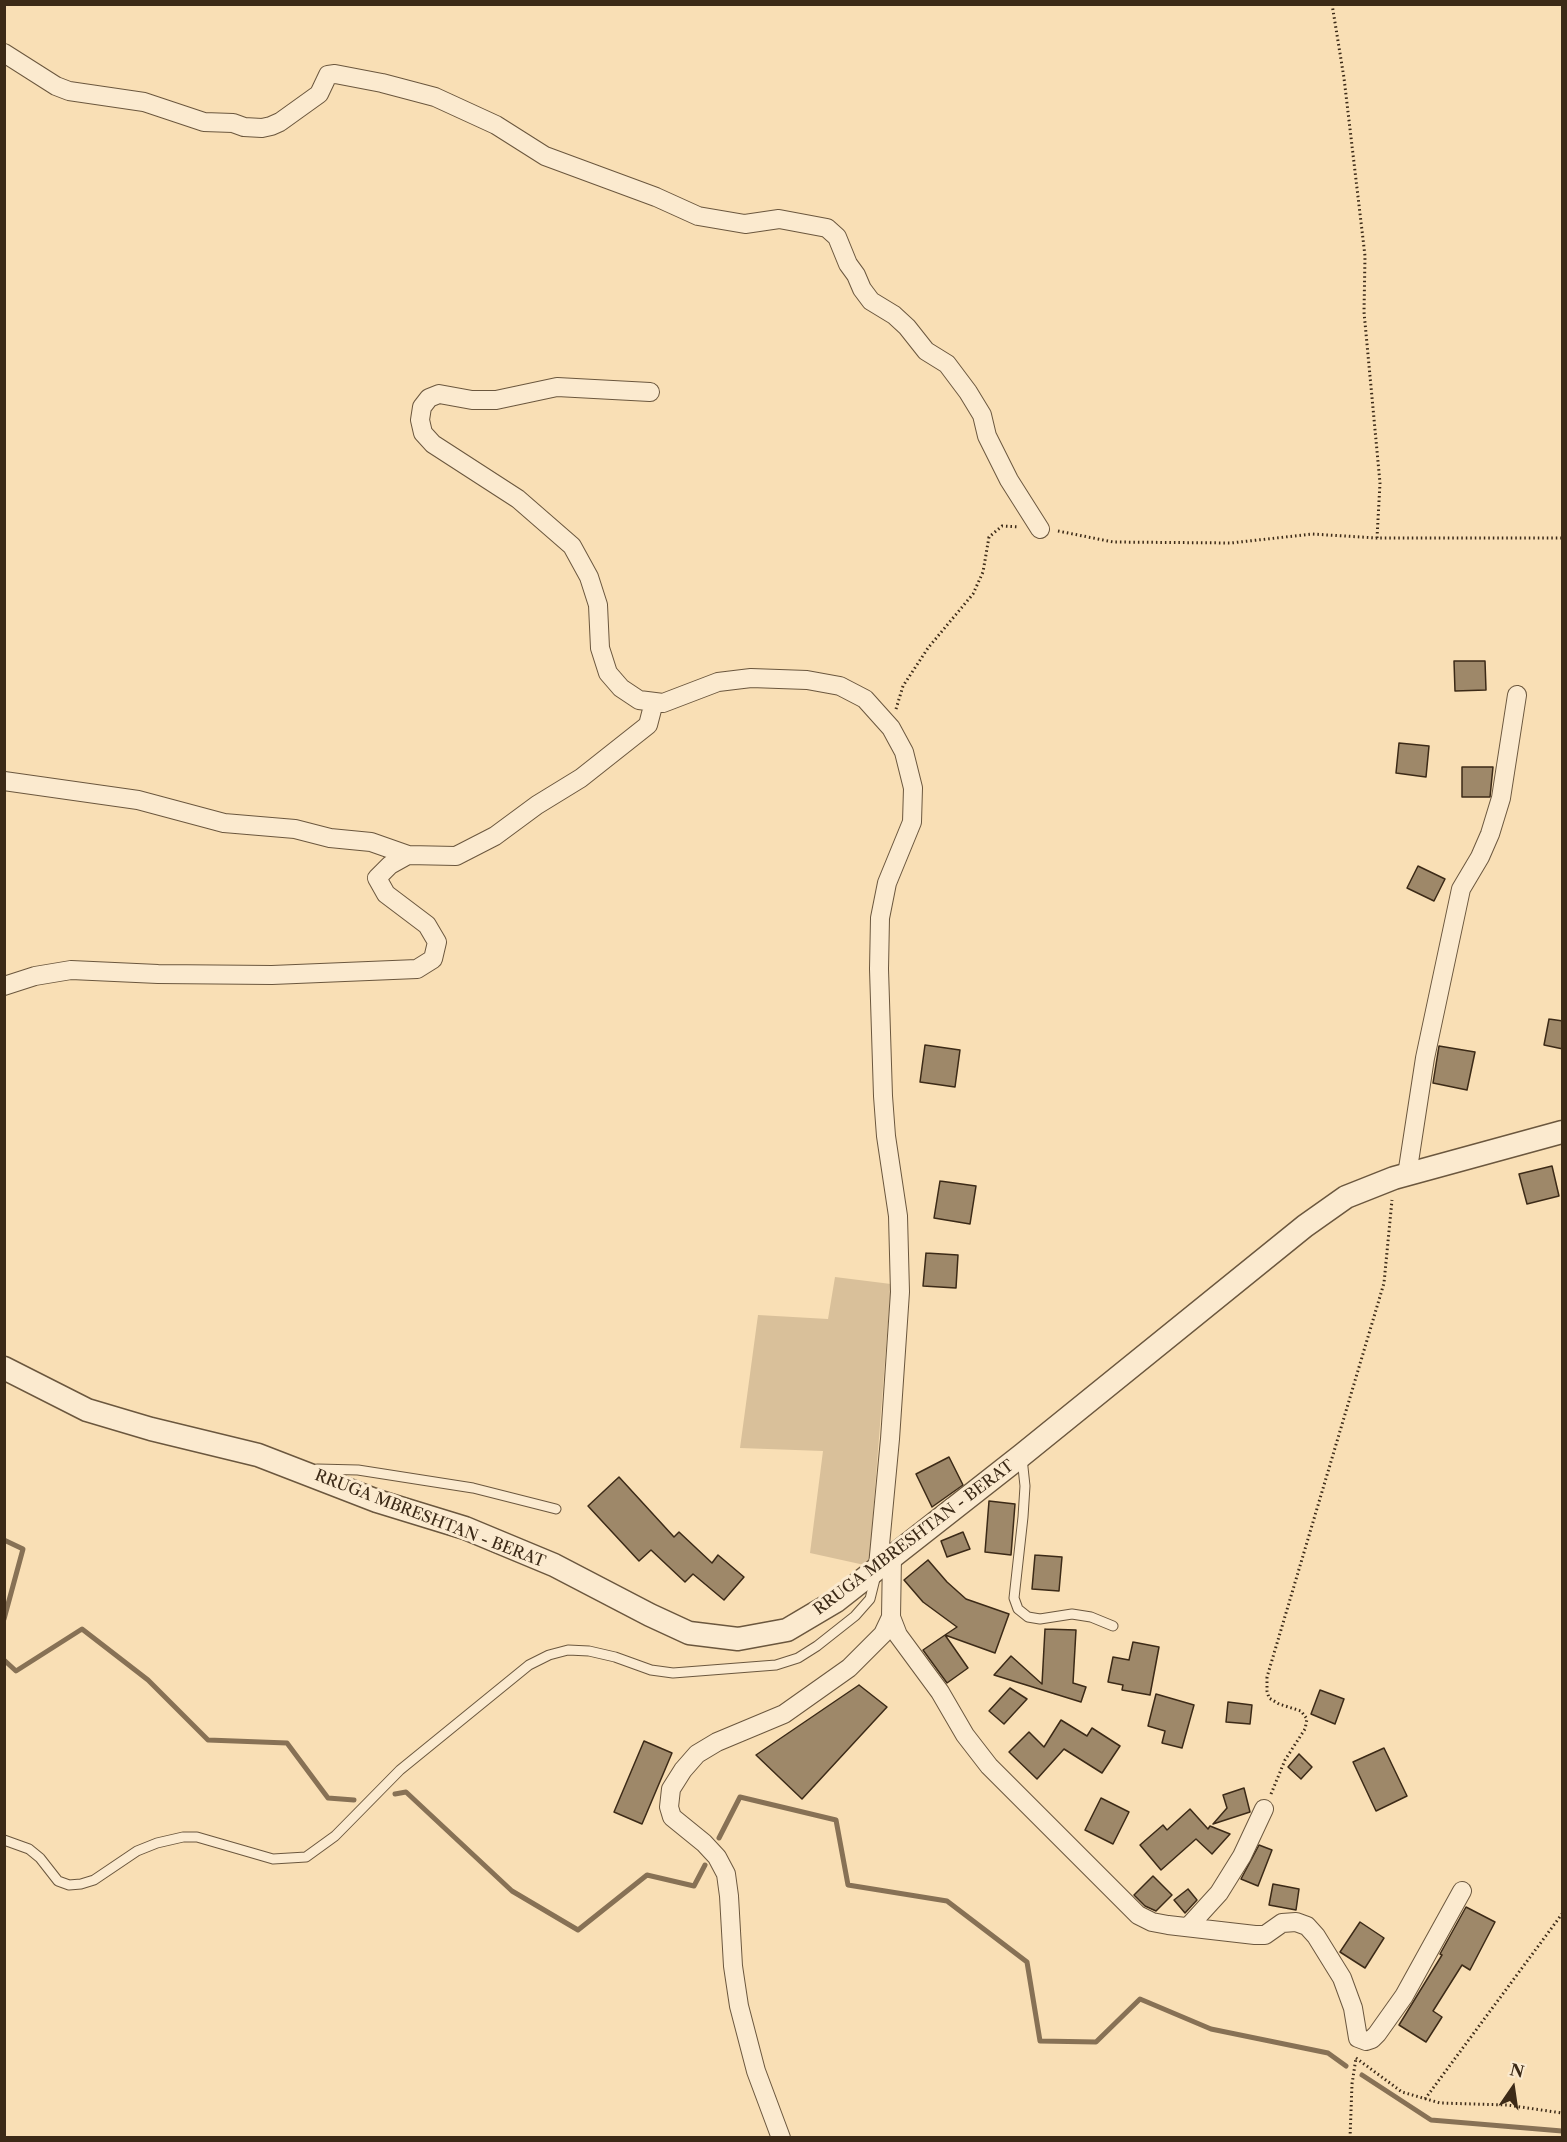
<!DOCTYPE html>
<html>
<head>
<meta charset="utf-8">
<style>
	body { margin:0 }
	#map { position:relative; width:1567px; height:2142px; overflow:hidden; background:#f9dfb5; font-family:"Libre Caslon Text",serif }
	canvas { display:block }
	.frame { position:absolute; inset:0; border:6px solid #3c2a17; pointer-events:none }
	.north { position:absolute; left:1483px; top:2058px; width:60px; height:60px; -webkit-text-stroke:4px #fbeacf; paint-order:stroke; rotate:13deg; font-size:16px; font-weight:700; line-height:24px; text-align:center; color:#3c2a17 }
	.north::after { content:''; display:block; margin:auto; width:21px; height:27px; background:#3c2a17; clip-path:polygon(50% 0,100% 100%,50% 72%,0 100%) }
</style>
</head>
<body>
<div id="map">
<canvas width="1567" height="2142"></canvas>
<div class="frame"></div>
<div class="north">N</div>
</div>
<script>
const g = document.querySelector('canvas').getContext('2d');
g.lineJoin = 'round';
function fill(path, color) { g.fillStyle = color; g.fill(path, 'evenodd'); }
const toPath = rows => new Path2D(rows.map(r => 'M' + r).join(''));
function stroke(path, color, width, dash) { g.strokeStyle = color; g.lineWidth = width; g.lineCap = dash ? 'butt' : 'round'; g.setLineDash(dash || []); g.stroke(path); }
function drawText(font, color, halo, rows, align = 'center') {
  g.font = font + ' "Libre Caslon Text",serif'; g.lineWidth = 6; g.setLineDash([]); g.textBaseline = 'middle'; g.strokeStyle = halo; g.fillStyle = color; for (const [text, x, y, turn = 0] of rows) {
    g.save(); g.translate(x, y); g.rotate((+turn || 0) * Math.PI / 180); g.textAlign = isNaN(turn) ? turn : align; if (halo) g.strokeText(text, 0, 0); g.fillText(text, 0, 0); g.restore();
  }
}
const green = toPath([
	[835,1277,891,1284,869,1566,810,1553,823,1451,740,1448,758,1315,828,1319]
]);
const stream = toPath([
	[4,1540,23,1549,4,1619],
	[4,1660,16,1671,82,1629,148,1680,208,1740,287,1743,328,1798,354,1800],
	[395,1794,406,1792,512,1891,578,1930,647,1875,694,1886,705,1865],
	[719,1838,740,1797,836,1820,848,1885,947,1901,1027,1962,1040,2041,1096,2042,1140,1999,1211,2029,1328,2053,1346,2066],
	[1362,2075,1431,2120,1562,2131]
]);
const building = toPath([
	[1454,661,1485,661,1486,690,1455,691,1454,661],
	[1399,743,1429,746,1426,777,1396,773,1399,743],
	[1462,767,1493,767,1490,797,1462,797,1462,767],
	[1418,866,1445,879,1434,901,1407,888,1418,866],
	[1549,1019,1563,1021,1563,1049,1544,1045,1549,1019],
	[925,1045,960,1050,955,1087,920,1082,925,1045],
	[1439,1046,1475,1052,1467,1090,1433,1083,1439,1046],
	[1552,1166,1559,1196,1527,1204,1519,1174,1552,1166],
	[940,1181,976,1186,970,1224,934,1218,940,1181],
	[926,1253,958,1255,956,1288,923,1286,926,1253],
	[949,1457,963,1485,932,1507,916,1474,949,1457],
	[619,1477,674,1537,679,1532,712,1563,718,1555,744,1577,724,1600,693,1574,685,1582,651,1550,639,1561,588,1506,619,1477],
	[989,1501,1015,1504,1011,1555,985,1552,989,1501],
	[963,1532,970,1549,947,1557,941,1541,963,1532],
	[1035,1555,1062,1557,1059,1591,1032,1589,1035,1555],
	[928,1560,947,1582,966,1599,1009,1614,995,1653,945,1635,957,1627,923,1602,904,1580,928,1560],
	[1045,1629,1076,1630,1073,1683,1086,1687,1081,1702,994,1675,1011,1656,1042,1684,1045,1629],
	[945,1635,968,1668,947,1683,923,1650,945,1635],
	[1133,1642,1159,1647,1150,1695,1122,1690,1123,1685,1108,1682,1113,1657,1129,1660,1133,1642],
	[859,1685,887,1707,802,1799,756,1755,859,1685],
	[1010,1688,1027,1699,1004,1724,989,1711,1010,1688],
	[1320,1690,1344,1699,1335,1724,1311,1714,1320,1690],
	[1156,1694,1194,1705,1182,1748,1162,1743,1165,1731,1148,1726,1156,1694],
	[1228,1702,1252,1705,1250,1724,1226,1722,1228,1702],
	[1061,1720,1087,1736,1092,1728,1120,1746,1102,1773,1064,1749,1037,1779,1009,1752,1029,1732,1044,1747,1061,1720],
	[644,1741,672,1753,642,1824,614,1812,644,1741],
	[1384,1748,1407,1796,1376,1811,1353,1762,1384,1748],
	[1299,1754,1312,1767,1301,1779,1288,1767,1299,1754],
	[1244,1788,1250,1812,1213,1824,1227,1808,1223,1795,1244,1788],
	[1101,1798,1129,1812,1113,1844,1085,1830,1101,1798],
	[1190,1809,1208,1829,1210,1826,1230,1834,1212,1854,1196,1839,1161,1870,1140,1845,1163,1825,1167,1830,1190,1809],
	[1259,1845,1272,1850,1258,1886,1241,1879,1259,1845],
	[1153,1876,1172,1895,1156,1911,1145,1906,1134,1895,1153,1876],
	[1273,1884,1299,1889,1296,1910,1269,1905,1273,1884],
	[1188,1889,1197,1900,1185,1913,1174,1900,1188,1889],
	[1466,1907,1495,1922,1470,1970,1462,1965,1433,2011,1442,2017,1426,2042,1399,2025,1442,1955,1440,1954,1466,1907],
	[1360,1922,1384,1938,1365,1968,1340,1952,1360,1922]
]);
const path = toPath([
	[1332,4,1344,78,1365,256,1364,312,1380,483,1377,538],
	[1058,531,1113,542,1231,543,1312,534,1377,538,1562,538],
	[896,709,903,686,928,648,973,594,983,572,989,537,1002,526,1019,527],
	[1271,1794,1285,1760,1305,1729,1307,1719,1301,1711,1279,1704,1269,1698,1267,1691,1267,1677,1384,1283,1392,1200],
	[1356,2058,1402,2092,1440,2103,1507,2105,1562,2113],
	[1425,2099,1562,1914],
	[1350,2138,1352,2084,1356,2058]
]);
const service = toPath([
	[1022,1458,1025,1486,1023,1517,1014,1598,1018,1609,1028,1617,1040,1619,1072,1614,1091,1617,1113,1626],
	[317,1469,358,1470,473,1488,556,1509],
	[4,1840,29,1849,40,1858,58,1881,69,1885,81,1884,94,1880,137,1851,157,1843,183,1837,197,1837,273,1859,306,1857,335,1836,400,1770,529,1665,549,1655,568,1650,589,1651,615,1657,651,1670,673,1673,776,1665,798,1658,817,1646,855,1616,870,1599,876,1575]
]);
const minor = toPath([
	[4,53,56,86,69,91,144,102,204,122,233,123,244,127,262,128,271,126,280,122,319,94,328,75,335,74,382,83,435,97,496,125,545,156,656,197,698,216,745,224,779,219,827,228,837,237,848,264,856,275,862,289,871,301,894,315,907,327,926,351,947,364,968,392,982,415,987,436,1009,480,1040,529],
	[650,392,557,387,496,400,472,400,439,394,429,398,422,407,420,420,423,433,433,444,518,499,572,546,589,577,598,605,600,648,608,673,621,688,639,700,663,703,718,682,751,678,807,680,840,686,865,699,891,728,904,752,913,788,912,822,887,883,880,918,879,969,883,1096,886,1136,898,1216,900,1292,890,1439,878,1566],
	[4,781,138,800,224,823,295,829,330,838,371,842,408,855],
	[4,986,35,976,71,970,158,974,272,975,417,969,433,959,437,942,427,925,386,894,377,878,390,865,408,855,456,856,495,836,537,805,581,778,648,725,654,702],
	[1407,1175,1425,1058,1461,889,1480,857,1490,834,1501,798,1517,695],
	[892,1556,891,1617,898,1635,940,1692,965,1735,989,1766,1138,1915,1152,1922,1168,1925,1255,1935,1265,1935,1282,1923,1296,1922,1307,1926,1316,1936,1342,1978,1353,2008,1358,2038,1366,2041,1372,2039,1377,2034,1404,1996,1462,1891],
	[1188,1927,1219,1893,1242,1856,1264,1809],
	[781,2138,756,2071,739,2006,733,1966,729,1896,726,1874,717,1857,704,1843,672,1817,669,1807,671,1789,683,1770,697,1754,717,1742,784,1714,849,1668,883,1634,891,1617]
]);
const tertiary = toPath([
	[4,1368,87,1410,151,1429,258,1455,377,1501,465,1528,554,1565,650,1615,689,1633,738,1639,787,1630,836,1601,1022,1455,1305,1226,1346,1197,1394,1178,1562,1132]
]);
const streetNames = [
	["RRUGA MBRESHTAN - BERAT",430,1519,21],
	["RRUGA MBRESHTAN - BERAT",914,1538,-37]
];
fill(green, '#d9c09a');
stroke(stream, '#877155', 5);
fill(building, '#9e8869');
stroke(building, '#3c2a17', 1.5);
stroke(service, '#6b573e', 11);
stroke(minor, '#6b573e', 20);
stroke(tertiary, '#6b573e', 25);
stroke(path, '#3c2a17', 3, [1.5, 3]);
stroke(service, '#fbeacf', 9);
stroke(minor, '#fbeacf', 18);
stroke(tertiary, '#fbeacf', 22);
drawText('16px', '#3c2a17', '#fbeacf', streetNames);
</script>
</body>
</html>
